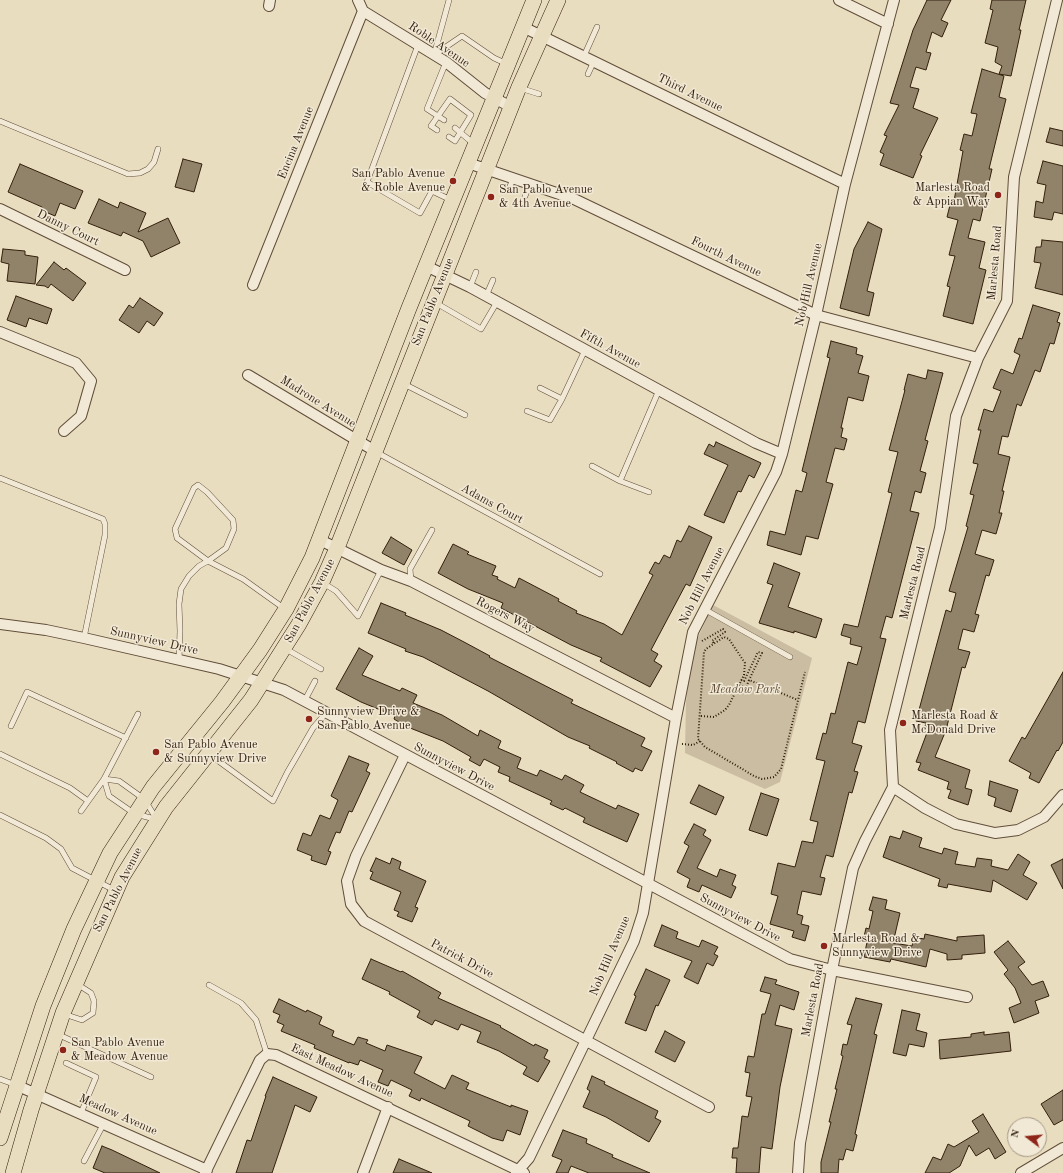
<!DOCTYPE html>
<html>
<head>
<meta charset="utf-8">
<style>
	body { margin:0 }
	#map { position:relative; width:1063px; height:1173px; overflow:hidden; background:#e9ddc0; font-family:"Old Standard TT",serif }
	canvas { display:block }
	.north { position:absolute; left:1007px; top:1117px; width:40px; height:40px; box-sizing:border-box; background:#f1e9d6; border:1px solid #a59885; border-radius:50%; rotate:286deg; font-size:11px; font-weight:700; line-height:16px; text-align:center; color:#321f0c }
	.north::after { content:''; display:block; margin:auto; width:14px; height:18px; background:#8f2418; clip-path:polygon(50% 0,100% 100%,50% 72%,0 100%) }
</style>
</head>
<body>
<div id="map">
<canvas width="1063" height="1173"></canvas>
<div class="north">N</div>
</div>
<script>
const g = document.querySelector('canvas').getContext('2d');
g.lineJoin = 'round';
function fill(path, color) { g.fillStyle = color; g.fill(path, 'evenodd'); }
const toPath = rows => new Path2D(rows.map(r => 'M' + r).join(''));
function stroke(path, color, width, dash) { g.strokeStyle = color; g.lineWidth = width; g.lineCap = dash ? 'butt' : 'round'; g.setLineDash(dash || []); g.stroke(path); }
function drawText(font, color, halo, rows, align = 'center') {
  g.font = font + ' "Old Standard TT",serif'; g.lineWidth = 3; g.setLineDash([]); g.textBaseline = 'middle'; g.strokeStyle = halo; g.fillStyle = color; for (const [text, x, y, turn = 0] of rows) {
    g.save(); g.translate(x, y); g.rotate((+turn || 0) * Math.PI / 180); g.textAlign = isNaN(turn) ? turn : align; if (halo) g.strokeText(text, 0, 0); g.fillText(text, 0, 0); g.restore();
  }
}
const green = toPath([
	[713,605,812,658,780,782,765,789,685,753,686,702,691,659,695,644]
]);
const building = toPath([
	[927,0,951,0,941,20,948,23,942,37,932,32,926,52,931,53,926,70,916,67,910,87,919,89,913,108,938,118,920,155,922,156,913,178,880,165,884,154,880,152,887,136,884,135,899,105,890,103,913,30,927,0],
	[992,0,1026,0,1019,30,1021,30,1011,76,999,74,1002,66,995,62,998,47,985,43,993,10,990,9,992,0],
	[982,69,1004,76,999,97,1006,99,989,169,992,169,980,221,973,219,968,238,985,242,979,268,986,270,973,324,943,316,950,287,947,286,955,256,949,255,958,220,947,217,951,201,954,201,963,151,960,150,964,134,972,136,977,114,971,113,982,69],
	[1050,128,1063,131,1063,146,1046,142,1050,128],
	[183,159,202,164,194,192,175,187,183,159],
	[1043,161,1063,166,1063,214,1054,212,1052,220,1034,217,1036,201,1043,203,1046,185,1037,183,1043,161],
	[20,164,83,191,75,209,60,203,55,216,41,210,42,207,8,192,20,164],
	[99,199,118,208,120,202,146,213,138,232,168,218,180,243,151,257,143,241,123,232,121,236,88,223,99,199],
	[868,222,882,229,867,291,874,293,869,316,840,308,854,249,868,222],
	[1042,240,1063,242,1063,295,1035,288,1041,263,1034,262,1036,247,1041,247,1042,240],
	[3,249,25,251,25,255,38,257,35,284,7,281,9,264,1,262,3,249],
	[54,262,64,270,66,268,86,283,73,301,51,284,48,288,45,286,36,285,54,262],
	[16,296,52,309,47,324,29,318,26,327,7,320,16,296],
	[140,298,163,313,154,326,147,321,139,333,119,320,129,305,133,308,140,298],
	[1033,305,1060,313,1057,322,1060,323,1054,344,1050,343,1040,372,1035,370,1021,406,1017,404,1008,437,1002,436,998,454,1010,457,1002,491,1004,491,999,513,1002,513,996,534,982,530,975,554,994,560,989,576,986,575,975,614,979,615,974,632,963,629,958,649,970,652,965,668,962,667,946,730,935,757,970,770,965,788,972,790,968,805,948,798,951,790,947,789,949,782,918,770,921,763,916,762,928,730,924,729,926,723,916,721,946,610,951,612,956,593,949,591,968,527,966,526,974,495,970,494,978,464,973,463,981,430,978,430,984,409,993,412,1001,391,993,388,1001,369,1013,374,1020,355,1014,352,1019,338,1022,339,1033,305],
	[831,341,857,348,856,354,863,356,858,373,869,376,863,401,848,397,841,428,843,428,841,437,847,439,844,450,835,448,826,482,833,484,818,539,806,536,801,555,767,545,770,531,785,535,796,490,802,492,807,473,802,471,830,358,827,357,831,341],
	[928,370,943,373,925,440,928,441,920,471,926,473,921,493,915,491,910,511,919,513,892,618,886,616,880,638,886,639,865,723,858,721,852,743,862,746,854,771,858,772,852,793,849,792,833,857,826,855,820,877,825,878,821,895,802,891,797,914,803,916,801,924,809,926,805,941,792,937,794,931,770,924,778,896,771,894,778,863,795,867,802,841,813,843,818,822,810,820,825,761,816,759,823,733,826,734,831,713,835,714,848,662,857,665,862,647,850,644,851,638,841,635,844,624,858,627,884,525,892,493,888,492,898,452,889,450,905,390,904,390,908,374,926,379,928,370],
	[716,442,761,463,754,478,749,475,741,492,738,491,724,523,704,515,728,465,704,454,709,444,714,447,716,442],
	[689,526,712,537,690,586,686,584,651,650,658,654,654,661,662,666,650,687,600,661,602,658,571,645,501,608,503,603,468,589,438,573,453,544,469,552,467,554,496,566,492,575,498,577,497,579,515,588,519,578,559,599,558,601,577,611,576,613,604,624,622,635,653,575,649,573,655,562,659,564,664,555,670,558,677,540,681,542,689,526],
	[391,537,412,550,404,565,382,553,391,537],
	[774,563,800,573,788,607,822,619,816,638,794,631,794,633,759,623,773,585,767,583,774,563],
	[381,603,406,613,405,615,441,630,464,642,490,656,489,657,573,700,571,703,645,738,641,746,652,751,642,771,635,768,633,772,616,763,617,762,589,748,590,746,568,737,488,691,423,657,405,651,406,649,368,633,381,603],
	[359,648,373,656,362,675,400,691,402,688,417,695,413,703,442,715,478,736,480,730,501,741,498,748,521,758,517,768,537,776,540,770,562,780,565,775,584,785,580,792,616,809,618,805,639,814,627,842,583,822,585,818,565,808,563,810,550,804,552,801,509,781,510,777,498,772,500,767,484,759,480,766,469,760,471,757,443,741,405,726,394,719,395,716,361,702,336,689,359,648],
	[1063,672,1063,742,1058,751,1057,750,1039,783,1029,778,1031,773,1009,761,1022,737,1025,739,1063,672],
	[349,756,369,764,366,771,370,773,352,812,349,811,340,833,336,832,328,851,331,852,326,865,311,860,312,856,297,850,303,833,311,836,320,815,330,819,338,800,331,796,349,756],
	[990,781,1018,790,1011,812,994,806,996,798,988,795,990,781],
	[699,785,724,797,716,815,690,803,699,785],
	[761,793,779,799,767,836,749,830,761,793],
	[694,824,706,830,703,835,711,840,697,868,717,877,720,869,736,875,732,885,736,887,731,898,702,885,699,892,687,887,690,879,677,872,689,846,684,843,694,824],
	[903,831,922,838,919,847,942,854,944,848,958,852,955,864,975,867,977,858,992,860,991,866,1008,870,1018,854,1030,862,1023,875,1037,883,1027,900,993,880,991,892,948,884,947,888,938,886,940,879,883,857,890,836,900,839,903,831],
	[376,858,390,864,392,858,401,862,399,869,426,881,415,907,418,908,412,922,397,916,399,912,394,910,401,892,370,879,373,872,370,871,376,858],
	[1063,859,1063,889,1051,865,1063,859],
	[873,897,887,900,885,909,900,913,893,943,912,946,914,937,924,939,925,934,957,941,957,937,984,935,985,953,962,955,962,959,947,960,947,954,930,949,926,967,891,959,890,962,864,957,867,942,863,941,866,928,869,929,873,911,869,910,873,897],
	[662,925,678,932,676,938,699,947,702,940,718,947,714,954,718,956,713,966,707,963,698,984,684,977,692,961,654,946,662,925],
	[1008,941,1025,962,1018,967,1032,985,1043,981,1049,996,1035,1001,1039,1013,1014,1023,1009,1008,1021,1003,1015,988,1004,974,1008,970,994,952,1008,941],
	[371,959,401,972,402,971,441,993,438,998,501,1026,500,1027,534,1046,535,1044,548,1050,544,1058,550,1061,538,1082,523,1074,527,1067,499,1051,477,1042,481,1032,461,1024,458,1030,435,1020,432,1025,417,1017,420,1011,389,994,390,992,362,979,371,959],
	[646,969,670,980,658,1006,656,1005,646,1031,625,1023,636,996,634,995,646,969],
	[765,977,777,980,775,984,799,992,794,1010,780,1005,775,1025,792,1029,780,1087,772,1149,761,1147,759,1173,736,1173,737,1158,732,1158,733,1148,738,1148,742,1116,748,1117,752,1097,746,1096,750,1073,745,1072,748,1056,754,1057,762,1014,765,1014,771,994,760,991,765,977],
	[856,998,882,1004,874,1034,877,1035,855,1134,857,1135,853,1151,846,1149,843,1160,839,1159,838,1173,821,1173,821,1162,831,1122,829,1122,837,1089,835,1089,843,1056,841,1055,843,1044,847,1045,852,1025,847,1024,856,998],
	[279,999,306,1012,307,1010,322,1017,319,1024,334,1031,332,1036,354,1045,358,1037,368,1040,366,1043,385,1051,387,1045,422,1057,414,1073,445,1089,452,1075,469,1083,466,1089,511,1107,511,1105,528,1111,520,1135,507,1130,503,1141,492,1138,468,1126,470,1121,421,1098,420,1101,409,1096,412,1090,391,1080,388,1086,378,1082,383,1070,360,1060,358,1065,349,1062,349,1063,314,1048,315,1045,281,1031,284,1025,277,1022,280,1015,273,1012,279,999],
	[902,1010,920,1014,916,1030,927,1033,924,1047,909,1044,906,1056,893,1053,902,1010],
	[665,1031,685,1042,675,1062,655,1052,665,1031],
	[984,1032,984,1035,1009,1032,1011,1051,940,1059,939,1040,971,1037,971,1034,984,1032],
	[592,1076,605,1082,604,1084,658,1111,655,1118,661,1121,649,1142,606,1117,583,1107,590,1091,587,1089,592,1076],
	[273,1077,317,1097,310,1112,295,1105,272,1173,236,1173,247,1140,251,1141,266,1096,265,1096,273,1077],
	[1063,1090,1063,1120,1054,1125,1041,1104,1063,1090],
	[983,1114,1006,1152,995,1159,989,1148,976,1156,969,1145,960,1166,949,1173,925,1173,933,1157,941,1160,948,1144,954,1147,979,1132,972,1121,983,1114],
	[563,1130,587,1139,586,1143,613,1155,612,1157,650,1173,589,1173,571,1166,568,1173,556,1173,562,1160,552,1156,563,1130],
	[102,1146,112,1150,160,1173,105,1173,93,1168,102,1146],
	[399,1159,432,1173,393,1173,399,1159]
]);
const path = toPath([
	[702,641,723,629,725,632,712,641,714,644],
	[741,680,744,681,758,652,762,653,749,680],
	[739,685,746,688,749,680,798,700],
	[701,716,714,717,725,710,729,705,744,675,745,663,729,639,724,637,706,649,704,652,698,739,705,747,754,776,762,779,774,777,781,769,805,672],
	[682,744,693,745,700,741]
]);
const service = toPath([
	[418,45,367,182,420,213,432,191,451,200],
	[434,55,462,36,494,58,507,64],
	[434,55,449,0],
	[584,56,597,27],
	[588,74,594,61],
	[520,88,539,94],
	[444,120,427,109,446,62],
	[0,121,128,174,140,173,148,169,154,162,158,149],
	[455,128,474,144],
	[437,130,431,126,450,99,471,115,455,141,449,137],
	[508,191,513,179],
	[525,196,530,184],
	[470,287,476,272],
	[486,296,493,280],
	[436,303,481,329,497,302],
	[404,384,465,415],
	[540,388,562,399,585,350],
	[527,411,550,420,562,399],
	[376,452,600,574],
	[592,466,620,481,659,390],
	[0,478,103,519,105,524,105,535,84,638],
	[620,481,649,492],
	[411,581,410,569,432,530],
	[323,583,336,591,358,616,381,570],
	[704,609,790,657],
	[286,649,321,669],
	[179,660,180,631,179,604,181,589,189,576,199,566,208,561,215,556,226,548,234,529,233,520,207,492,198,485,194,488,175,529,177,538,208,561,243,579,285,609],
	[305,700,315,681],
	[11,726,27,692,126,738],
	[0,754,70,788,88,801],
	[209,754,273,801,287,773,313,728,326,713],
	[104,779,109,796,135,814,155,819],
	[104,779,119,781,144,799,156,818],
	[81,811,104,779,138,714],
	[0,815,46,838,61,849,72,868,114,890],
	[209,985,241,1003,256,1020,267,1054],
	[64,1014,82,1020,93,1013,94,1001,91,993,77,984],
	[57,1034,151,1077],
	[66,1063,96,1077,81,1113],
	[0,1079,16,1085],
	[84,1161,104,1123]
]);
const minor = toPath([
	[358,0,363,11,446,62,485,93,511,107],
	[839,0,888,24],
	[269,6,270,0],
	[523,27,845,184],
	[468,163,574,199,816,315,978,358],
	[0,209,125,270],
	[426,266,470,287,756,443,782,454],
	[253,285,363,11],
	[0,332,76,363,91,381,81,416,64,431],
	[248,375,375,451],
	[320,540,381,570,411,581,676,718],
	[0,624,46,630,84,638,219,669,284,690,790,959,832,970,967,997],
	[405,755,356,856,347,881,351,904,364,921,709,1107],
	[893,787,925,808,956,824,995,833,1018,830,1044,817,1063,795],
	[16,1085,207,1170],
	[205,1173,260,1060,267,1054,276,1055,524,1173],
	[363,1173,388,1107],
	[516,1173,529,1158,634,941,643,913,676,718,693,632,776,472,782,454,816,315,845,184,894,0],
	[798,1173,800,1143,832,970,853,868,865,841,893,787,890,730,940,528,956,416,978,358,1007,301,1014,177,1057,0],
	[1021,1173,1063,1148]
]);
const primary = toPath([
	[0,1138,43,1006,74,929,110,853,153,787,222,702,260,650,286,609,312,558,409,308,534,0],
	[13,1173,31,1110,63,1013,122,877,166,807,251,700,299,624,322,582,337,548,519,87,558,0]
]);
const markers = [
	[453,181,4,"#8f2418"],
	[998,195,4,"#8f2418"],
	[491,197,4,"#8f2418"],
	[309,719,4,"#8f2418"],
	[903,723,4,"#8f2418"],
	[156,752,4,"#8f2418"],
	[824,946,4,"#8f2418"],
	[63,1050,4,"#8f2418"]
];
const streetNames = [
	["Roble Avenue",439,45,34],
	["Third Avenue",690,93,26],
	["Encina Avenue",296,143,-68],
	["Danny Court",68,228,26],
	["Fourth Avenue",726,257,26],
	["Marlesta Road",995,263,-85],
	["Nob Hill Avenue",809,285,-77],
	["San Pablo Avenue",433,302,-68],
	["Fifth Avenue",610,349,29],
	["Madrone Avenue",318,402,32],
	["Adams Court",492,504,29],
	["Marlesta Road",913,583,-76],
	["Nob Hill Avenue",702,586,-63],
	["San Pablo Avenue",310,601,-62],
	["Rogers Way",505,615,27],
	["Sunnyview Drive",154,641,13],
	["Sunnyview Drive",454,767,28],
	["San Pablo Avenue",118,890,-63],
	["Sunnyview Drive",740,918,28],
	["Nob Hill Avenue",610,956,-67],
	["Patrick Drive",462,959,28],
	["Marlesta Road",813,1000,-79],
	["East Meadow Avenue",342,1071,25],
	["Meadow Avenue",118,1115,24]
];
const poiNames = [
	["San Pablo Avenue",445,174,"right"],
	["& Roble Avenue",445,188,"right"],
	["Marlesta Road",990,188,"right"],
	["& Appian Way",990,202,"right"],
	["San Pablo Avenue",499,190],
	["& 4th Avenue",499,204],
	["Sunnyview Drive &",317,712],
	["San Pablo Avenue",317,726],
	["Marlesta Road &",911,716],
	["McDonald Drive",911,730],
	["San Pablo Avenue",164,745],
	["& Sunnyview Drive",164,759],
	["Marlesta Road &",832,939],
	["Sunnyview Drive",832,953],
	["San Pablo Avenue",71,1043],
	["& Meadow Avenue",71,1057]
];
const parkNames = [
	["Meadow Park",745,690]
];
fill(green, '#cabda1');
fill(building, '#91826a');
stroke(building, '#321f0c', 1);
stroke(service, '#604e39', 6);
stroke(minor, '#604e39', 12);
stroke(primary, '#321f0c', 16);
stroke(path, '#321f0c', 2, [1, 2]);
stroke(service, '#f1e9d6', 5);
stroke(minor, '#f1e9d6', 10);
stroke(primary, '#e9ddc0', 15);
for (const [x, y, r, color] of markers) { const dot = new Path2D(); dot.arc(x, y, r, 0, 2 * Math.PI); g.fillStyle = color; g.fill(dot); stroke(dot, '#f1e9d6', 1.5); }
drawText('12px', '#321f0c', '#f1e9d6', streetNames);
drawText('12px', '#321f0c', '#f1e9d6', poiNames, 'left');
drawText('italic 12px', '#604e39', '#f1e9d6', parkNames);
</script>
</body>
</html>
